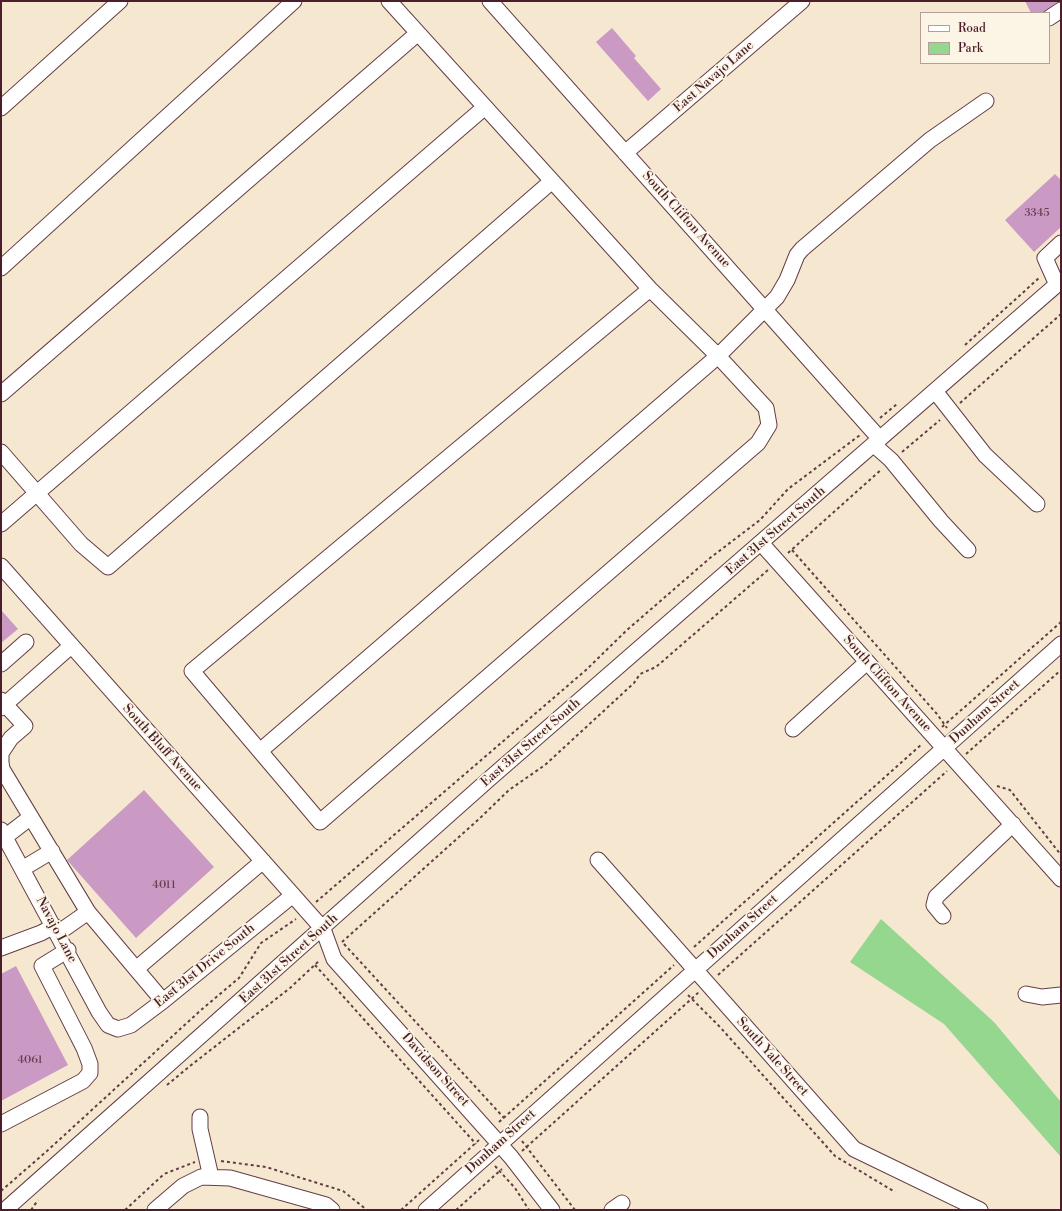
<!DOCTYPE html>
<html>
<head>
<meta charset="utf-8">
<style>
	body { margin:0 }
	#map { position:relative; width:1062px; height:1211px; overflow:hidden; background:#f6e8d0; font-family:"Libre Bodoni",serif }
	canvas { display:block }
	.frame { position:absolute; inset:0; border:2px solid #4a1f2b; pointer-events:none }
	.legend { position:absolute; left:920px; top:12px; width:130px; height:52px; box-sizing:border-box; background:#fcf5e5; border:1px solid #b59f9b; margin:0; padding:5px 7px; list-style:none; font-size:12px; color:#4a1f2b }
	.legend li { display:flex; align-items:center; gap:8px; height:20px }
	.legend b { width:20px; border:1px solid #b59f9b }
</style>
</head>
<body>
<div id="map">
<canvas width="1062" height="1211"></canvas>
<div class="frame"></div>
<ul class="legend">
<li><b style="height:5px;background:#fff"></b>Road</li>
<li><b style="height:11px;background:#95d78e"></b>Park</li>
</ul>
</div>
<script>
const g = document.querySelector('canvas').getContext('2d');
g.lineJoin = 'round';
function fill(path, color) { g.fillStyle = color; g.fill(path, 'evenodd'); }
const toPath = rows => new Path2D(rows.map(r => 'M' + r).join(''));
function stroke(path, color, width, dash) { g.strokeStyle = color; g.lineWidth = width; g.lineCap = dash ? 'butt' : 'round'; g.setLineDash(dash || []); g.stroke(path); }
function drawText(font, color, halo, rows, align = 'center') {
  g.font = font + ' "Libre Bodoni",serif'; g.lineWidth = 3.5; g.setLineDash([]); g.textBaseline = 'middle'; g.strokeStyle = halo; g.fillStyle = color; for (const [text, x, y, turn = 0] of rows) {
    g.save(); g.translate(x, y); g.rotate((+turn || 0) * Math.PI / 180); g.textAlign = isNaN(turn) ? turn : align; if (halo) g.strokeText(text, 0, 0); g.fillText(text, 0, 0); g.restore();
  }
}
const green = toPath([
	[881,919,994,1022,1061,1102,1061,1157,944,1024,850,962]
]);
const building = toPath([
	[1025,1,1061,1,1056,3,1042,13,1031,13],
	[612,28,636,56,634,58,661,89,648,101,596,42],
	[1055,174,1061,180,1061,227,1034,252,1005,220],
	[1,610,18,629,1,643],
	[144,790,214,867,136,938,67,860],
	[16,966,68,1065,1,1101,1,974]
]);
const path = toPath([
	[965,345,1039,278],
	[960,403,1061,314],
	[880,418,897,404],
	[902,452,940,420],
	[792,550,937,714,947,728],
	[788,553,882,469],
	[942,727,1061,622],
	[966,754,1061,670],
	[997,786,1010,790,1061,855],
	[316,902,586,670,627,630,710,558,760,520,788,489,860,435],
	[342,942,479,819,509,790,545,765,634,683,640,674,656,667,768,570],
	[344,944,505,1119],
	[694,947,922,744],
	[315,965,476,1144],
	[718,975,947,771],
	[688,995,720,1027,835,1156,895,1192],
	[167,1085,190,1066,290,988,320,960],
	[499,1122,674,965],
	[522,1141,575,1210],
	[522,1151,699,992],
	[221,1161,266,1167,343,1191,367,1210],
	[495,1166,515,1188,529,1210],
	[1,1191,47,1151,201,1010,239,978,261,943,296,919],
	[31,1210,38,1200],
	[125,1210,164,1174,195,1162],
	[401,1210,479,1140],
	[456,1210,502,1169]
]);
const minor = toPath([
	[389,1,650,289,718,356,766,408,769,425,758,443,320,822,192,671,650,289],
	[490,1,880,439],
	[1049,18,1061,10],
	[1,108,120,1],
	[625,153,802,1],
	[1,268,294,1],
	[1057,285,1045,258,1061,243],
	[935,391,985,455,1037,504],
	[1,394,418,33],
	[874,445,891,460,941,521,968,550],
	[1,452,81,544,108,567,552,181],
	[1,524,485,107],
	[761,543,1061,879],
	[1,566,323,929,334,959,511,1157,552,1210],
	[1,664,26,642],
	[1,700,25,726,11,738,1,753,1,760],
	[1,708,71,646],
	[793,729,867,662],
	[260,751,718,356,777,297,787,280,797,255,802,249,930,140,986,101],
	[1,762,2,769,88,912,136,969],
	[1,830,99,1012,108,1025,118,1029,131,1025,163,1001,293,895],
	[5,837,31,817],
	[598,860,854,1149,980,1210],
	[22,869,52,851],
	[943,916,934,905,936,897,1013,824],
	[58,933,88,912],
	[1,948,41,933,54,926],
	[1026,994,1042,997,1061,995],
	[163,1001,136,969,263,861],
	[200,1117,200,1129,211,1177],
	[1,1124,83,1081,90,1073,90,1064,84,1048,42,966,68,950],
	[5,1210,488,780,1061,281],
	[155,1210,183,1186,201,1177,230,1178,326,1205,332,1210],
	[426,1210,1061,644],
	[612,1210,622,1203]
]);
const numberNames = [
	["3345",1037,213],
	["4011",164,885],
	["4061",30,1060]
];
const streetNames = [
	["East Navajo Lane",714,77,-41],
	["South Clifton Avenue",686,220,48],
	["East 31st Street South",776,531,-41],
	["South Clifton Avenue",887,684,48],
	["Dunham Street",985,712,-42],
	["East 31st Street South",531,743,-41],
	["South Bluff Avenue",162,748,48],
	["Dunham Street",743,927,-42],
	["Navajo Lane",56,930,62],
	["East 31st Street South",289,959,-42],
	["East 31st Drive South",205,966,-39],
	["South Yale Street",772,1057,48],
	["Davidson Street",435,1070,48],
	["Dunham Street",501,1142,-42]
];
fill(green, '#95d78e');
fill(building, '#ca9ac5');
stroke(minor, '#643d44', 17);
stroke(path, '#643d44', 2, [3, 3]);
stroke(minor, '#fff', 15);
drawText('11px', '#6a3e52', null, numberNames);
drawText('13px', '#4a1f2b', '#fcf5e5', streetNames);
</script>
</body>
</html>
